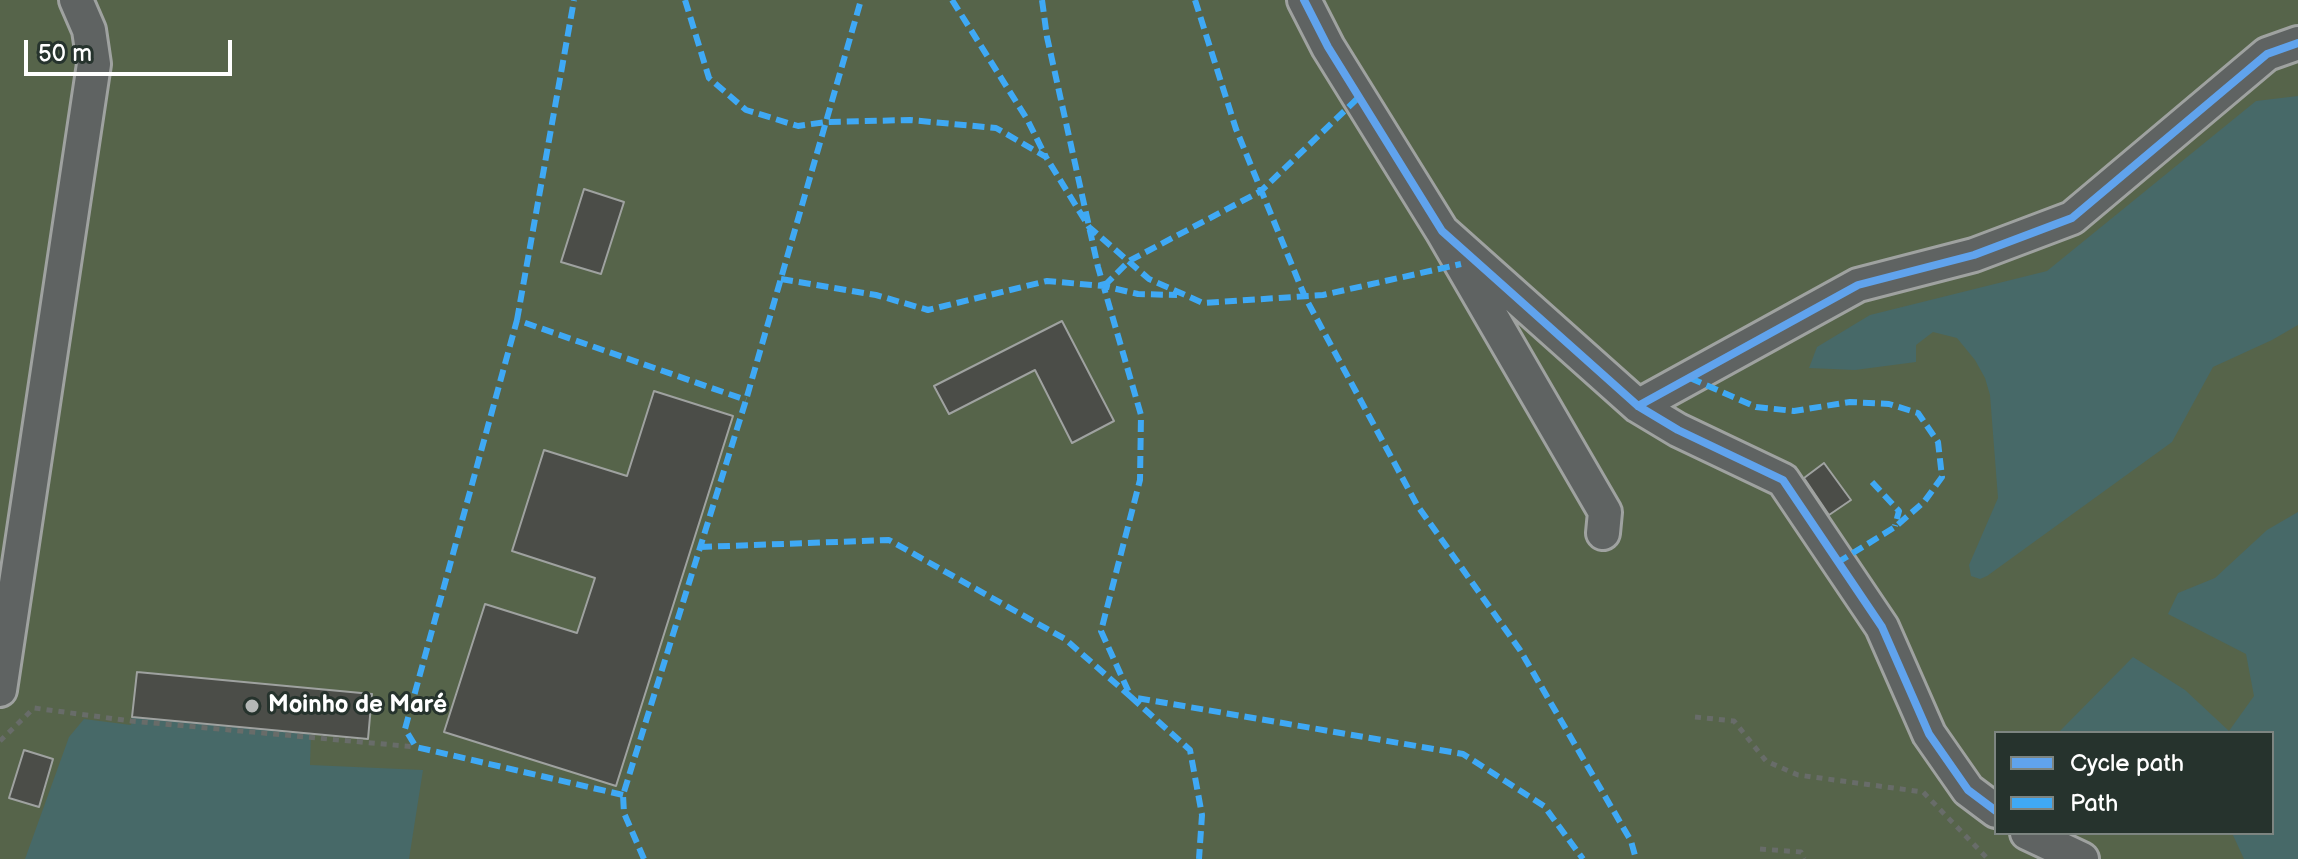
<!DOCTYPE html>
<html>
<head>
<meta charset="utf-8">
<style>
	body { margin:0 }
	#map { position:relative; width:2298px; height:859px; overflow:hidden; background:#29302d; font-family:"Balsamiq Sans",sans-serif }
	canvas { display:block }
	.legend { position:absolute; left:1994px; top:731px; width:280px; height:104px; box-sizing:border-box; background:#26332d; border:2px solid #7d8581; margin:0; padding:10px 14px; list-style:none; font-size:24px; color:#fff }
	.legend li { display:flex; align-items:center; gap:16px; height:40px }
	.legend b { width:40px; border:2px solid #7d8581 }
	.scale { position:absolute; left:24px; top:40px; width:208px; height:36px; box-sizing:border-box; border:4px solid #fff; border-top:0; padding-left:10px; font-size:24px; line-height:28px; white-space:nowrap; color:#fff; -webkit-text-stroke:6px #26332d; paint-order:stroke }
</style>
</head>
<body>
<div id="map">
<canvas width="2298" height="859"></canvas>
<ul class="legend">
<li><b style="height:10px;background:#60a3ed"></b>Cycle path</li>
<li><b style="height:10px;background:#3fa9f5"></b>Path</li>
</ul>
<div class="scale">50 m</div>
</div>
<script>
const g = document.querySelector('canvas').getContext('2d');
g.lineJoin = 'round';
function fill(path, color) { g.fillStyle = color; g.fill(path, 'evenodd'); }
const toPath = rows => new Path2D(rows.map(r => 'M' + r).join(''));
function stroke(path, color, width, dash) { g.strokeStyle = color; g.lineWidth = width; g.lineCap = dash ? 'butt' : 'round'; g.setLineDash(dash || []); g.stroke(path); }
function drawText(font, color, halo, rows, align = 'center') {
  g.font = font + ' "Balsamiq Sans",sans-serif'; g.lineWidth = 6; g.setLineDash([]); g.textBaseline = 'middle'; g.strokeStyle = halo; g.fillStyle = color; for (const [text, x, y, turn = 0] of rows) {
    g.save(); g.translate(x, y); g.rotate((+turn || 0) * Math.PI / 180); g.textAlign = isNaN(turn) ? turn : align; if (halo) g.strokeText(text, 0, 0); g.fillText(text, 0, 0); g.restore();
  }
}
const green = toPath([
	[0,0,2298,0,2298,859,0,859],
	[1996,733,2272,733,2272,833,1996,833]
]);
const water = toPath([
	[2298,96,2298,325,2272,340,2213,367,2172,442,1987,576,1980,579,1971,576,1969,565,1998,498,1990,395,1985,378,1975,360,1957,338,1933,332,1916,345,1916,362,1855,370,1809,368,1817,347,1870,315,2047,271,2256,101],
	[2298,512,2298,859,2244,859,2232,833,2272,833,2272,733,2058,733,2133,657,2185,690,2229,731,2254,696,2246,654,2168,614,2178,593,2215,578,2267,530],
	[132,717,311,733,310,765,423,770,409,859,25,859,69,737,84,719,131,725]
]);
const building = toPath([
	[584,189,624,202,601,274,561,262,584,189],
	[1062,321,1114,421,1072,443,1035,370,949,414,934,386,1062,321],
	[654,391,733,416,616,786,444,732,485,604,577,633,595,578,512,551,544,450,627,476,654,391],
	[1824,463,1851,500,1829,515,1804,478,1824,463],
	[137,672,372,694,368,739,132,717,137,672],
	[24,750,53,759,39,807,9,798,24,750]
]);
const path = toPath([
	[1695,717,1734,721,1766,761,1798,775,1923,792,1988,859],
	[0,741,34,708,131,721,416,747],
	[1760,849,1801,852,1804,859]
]);
const minor = toPath([
	[1304,0,1328,47,1442,231,1605,512,1603,533],
	[1442,231,1638,406,1678,430,1783,480,1882,627,1929,734,1968,790,1996,811],
	[1638,406,1858,285,1974,255,2072,218,2267,54,2298,43],
	[0,690,94,64,89,30,76,0],
	[2027,833,2082,859]
]);
const quiet = toPath([
	[685,0,709,78,746,110,798,126,826,122,910,120,996,128,1046,157,1089,227,1149,279,1203,303,1323,295,1461,264],
	[952,0,1027,119,1046,157],
	[1042,0,1047,37,1098,267,1141,415,1140,480,1101,631,1131,697,1190,750,1202,815,1199,859],
	[1195,0,1236,129,1305,297,1417,505,1520,650,1631,841,1636,859],
	[781,279,876,295,928,310,1047,281,1104,286,1138,294,1177,295],
	[1104,286,1129,261,1261,191,1359,97],
	[517,320,574,0],
	[1690,378,1756,407,1794,411,1850,402,1889,404,1918,413,1938,442,1942,477,1924,502,1895,527,1840,561],
	[1872,482,1899,511,1895,526],
	[700,547,889,540,1065,639,1131,697,1463,754,1544,806,1583,859],
	[623,795,416,747,405,729,517,320,746,400],
	[644,859,624,813,623,795,746,400,861,0]
]);
const cycleway = toPath([
	[1304,0,1328,47,1442,231,1638,406,1678,430,1783,480,1882,627,1929,734,1968,790,1996,811],
	[1638,406,1858,285,1974,255,2072,218,2267,54,2298,43]
]);
const markers = [
	[252,706,8,"#b4b7b6"]
];
const poiNames = [
	["Moinho de Maré",268,706]
];
fill(green, '#56644a');
fill(water, '#476968');
fill(building, '#4b4d48');
stroke(building, '#9fa2a0', 2);
stroke(minor, '#9fa2a0', 38);
stroke(path, '#686c69', 5, [6, 6]);
stroke(minor, '#5f6362', 32);
stroke(quiet, '#3fa9f5', 6, [12, 6]);
stroke(cycleway, '#60a3ed', 8);
for (const [x, y, r, color] of markers) { const dot = new Path2D(); dot.arc(x, y, r, 0, 2 * Math.PI); g.fillStyle = color; g.fill(dot); stroke(dot, '#26332d', 3); }
drawText('bold 24px', '#fff', '#26332d', poiNames, 'left');
</script>
</body>
</html>
